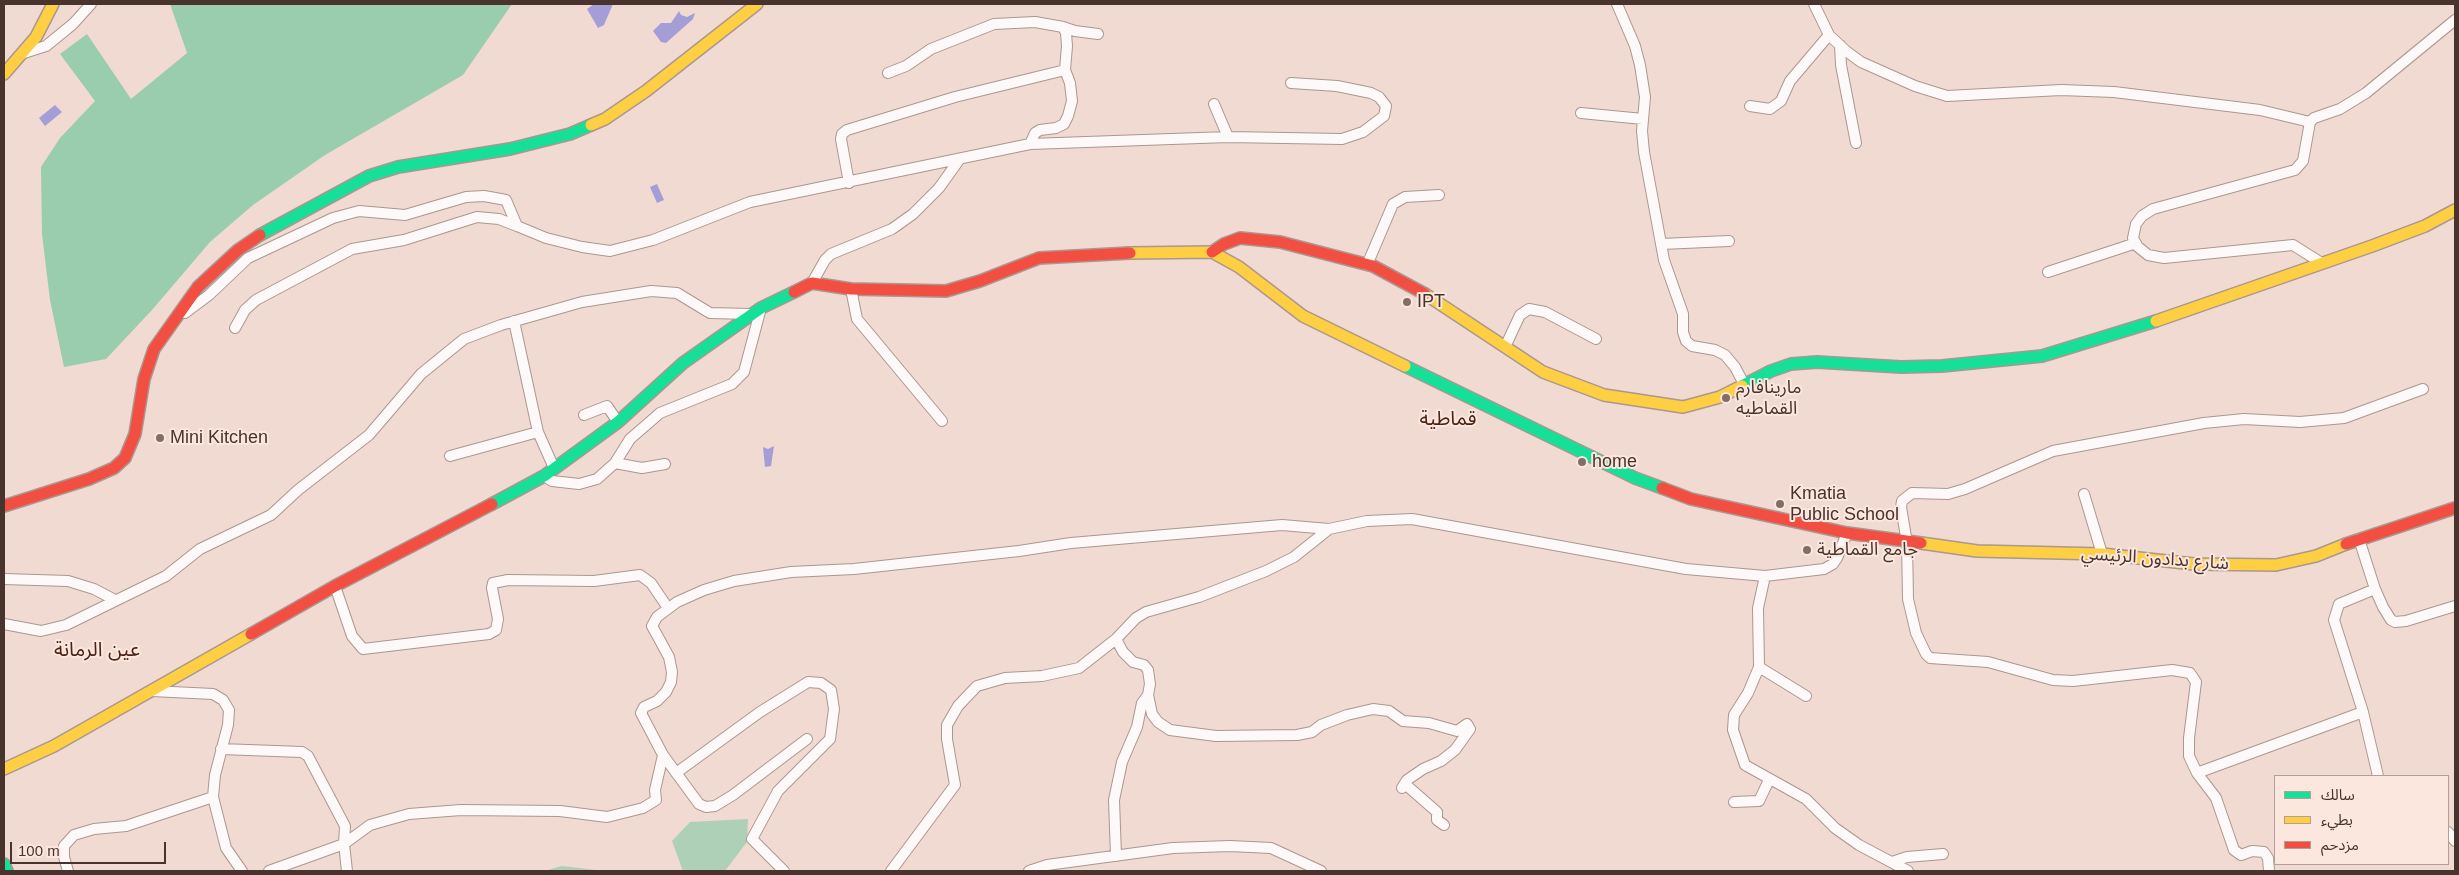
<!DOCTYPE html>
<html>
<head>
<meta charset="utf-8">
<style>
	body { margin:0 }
	#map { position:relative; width:2459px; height:875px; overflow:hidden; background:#f1dad2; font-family:Helvetica,"Noto Sans Arabic",sans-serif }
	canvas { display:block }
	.frame { position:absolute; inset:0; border:5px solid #48342d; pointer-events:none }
	.legend { position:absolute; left:2274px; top:775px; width:175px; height:90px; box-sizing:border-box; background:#fce7df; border:1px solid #b49f98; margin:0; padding:6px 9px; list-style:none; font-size:15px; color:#48342d }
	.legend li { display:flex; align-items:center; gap:10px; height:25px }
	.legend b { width:25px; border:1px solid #b49f98 }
	.scale { position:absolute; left:10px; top:842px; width:156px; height:22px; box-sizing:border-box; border:2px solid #48342d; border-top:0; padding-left:6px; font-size:15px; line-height:18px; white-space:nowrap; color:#48342d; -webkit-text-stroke:4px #fce7df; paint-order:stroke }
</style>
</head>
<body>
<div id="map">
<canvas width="2459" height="875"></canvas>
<div class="frame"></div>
<ul class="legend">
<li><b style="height:6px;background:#16e098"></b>سالك</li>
<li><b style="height:6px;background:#ffcf43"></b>بطيء</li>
<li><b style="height:6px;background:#f24e42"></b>مزدحم</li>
</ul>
<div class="scale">100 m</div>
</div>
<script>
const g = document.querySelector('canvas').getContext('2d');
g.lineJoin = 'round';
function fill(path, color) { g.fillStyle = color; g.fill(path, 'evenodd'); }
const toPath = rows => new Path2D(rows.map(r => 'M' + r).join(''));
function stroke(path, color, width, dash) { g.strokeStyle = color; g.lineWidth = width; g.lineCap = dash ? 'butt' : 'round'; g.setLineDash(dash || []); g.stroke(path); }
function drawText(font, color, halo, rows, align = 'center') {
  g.font = font + ' Helvetica,"Noto Sans Arabic",sans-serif'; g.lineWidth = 4; g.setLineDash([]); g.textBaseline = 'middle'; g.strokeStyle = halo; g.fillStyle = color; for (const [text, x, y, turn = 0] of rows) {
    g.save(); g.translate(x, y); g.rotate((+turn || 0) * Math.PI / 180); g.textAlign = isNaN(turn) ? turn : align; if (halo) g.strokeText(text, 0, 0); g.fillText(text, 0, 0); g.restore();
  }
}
const green = toPath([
	[748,819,747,842,725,871,683,871,672,841,690,822],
	[562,866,596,870,599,871,544,871]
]);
const forest = toPath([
	[170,4,512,4,463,75,325,155,253,205,210,242,152,310,106,359,64,367,50,300,42,234,41,167,60,138,95,101,60,54,87,34,131,99,187,53]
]);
const water = toPath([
	[594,4,613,4,604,25,598,28,587,9],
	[679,11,681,15,687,17,695,13,693,19,666,43,661,42,653,31,661,23,671,23],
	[55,105,62,112,45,126,39,118],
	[657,184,664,200,657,203,650,187],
	[774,446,771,466,765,467,763,447,768,449]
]);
const street = toPath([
	[1617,4,1635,46,1640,65,1645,97,1642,131,1644,152,1664,260,1683,314,1683,332,1686,341,1692,346,1715,350,1725,355,1735,367,1744,384],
	[1814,4,1829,35,1846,51,1861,62,1915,86,1947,96,2061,90,2114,92,2260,110,2310,122],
	[1063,27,1075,31,1098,34],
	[1840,45,1841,65,1856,143],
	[24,53,46,46,73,24,91,4],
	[888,73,906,66,931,49,994,24,1035,22,1063,27,1066,33,1067,46,1065,70,1070,83,1072,101,1068,116,1064,124,1056,128,1040,130,1035,133,1030,144],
	[1214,104,1228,137],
	[1750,106,1770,109,1781,101,1790,81,1829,35],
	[1581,113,1643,119],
	[849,183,841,139,842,134,847,130,955,97,1065,70],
	[1661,244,1729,241],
	[2320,262,2293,245,2164,258,2148,255,2137,246,2133,238,2136,224,2142,216,2153,209,2295,170,2303,161,2310,122,2314,118,2340,109,2366,93,2455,20],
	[1367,265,1393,204,1405,197,1439,195],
	[2048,272,2136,243],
	[812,283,825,260,831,254,892,229,913,214,939,188,959,160],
	[851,289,857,319,942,421],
	[185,313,209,295,248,258,333,218,359,211,405,215,466,197,484,196,506,200,517,226,546,238,582,247,610,251,653,240,750,202,1030,144,1228,137,1342,139,1363,132,1384,116,1386,106,1379,97,1371,93,1337,86,1291,83],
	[514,321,538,432,554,468],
	[235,328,245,310,256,300,352,249,404,240,477,217,499,219,517,226],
	[1505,347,1520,315,1529,309,1545,312,1596,339],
	[584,415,607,406,618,422],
	[450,456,538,432],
	[615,463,642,468,665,464],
	[544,476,552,481,579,484,597,479,615,463,630,439,660,413,732,384,744,372,761,308],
	[2084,494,2102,554],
	[2359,539,2375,589,2339,604,2334,620,2363,712,2378,776],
	[1765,576,1758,608,1759,667,1748,693,1734,715,1733,730,1745,765,1806,799,1835,828,1859,845,1908,871],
	[4,579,68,581,94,589,115,600],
	[335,586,352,636,363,649,489,634,496,630,498,619,492,588,493,583,508,580,594,581,640,575,651,583,668,608],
	[2375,589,2383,607,2391,620,2395,622,2406,621,2455,606],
	[4,624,41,631,66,625,166,576,200,549,271,515,298,490,369,435,421,374,464,339,501,325,582,302,651,291,677,293,710,313,751,314],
	[1759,667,1806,696],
	[152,691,213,694,223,700,229,710,228,725,215,775,213,797,226,848,242,871],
	[1148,695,1152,714,1158,722,1170,730,1216,736,1297,735,1312,732,1321,725,1347,715,1373,709,1389,711,1403,721,1429,723,1457,731,1467,724,1470,729,1455,750,1441,761,1423,769,1407,780,1402,788],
	[2363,712,2197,773,2189,756,2189,738,2196,682,2190,673,2172,670,2073,681,2053,680,1988,662,1930,658,1926,654,1916,633,1908,599,1907,543,1901,507,1902,501,1912,493,1948,494,1965,489,2053,451,2204,423,2244,419,2300,422,2344,418,2423,389],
	[221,749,302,752,308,756,345,826,344,844,347,871],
	[663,755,699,804,706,807,715,806,733,795,807,739],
	[676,773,760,712,808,682,821,683,831,690,834,709,830,739,778,791,752,839,784,871],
	[2197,773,2216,798,2234,850,2241,855,2252,851,2264,852,2268,858,2269,871],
	[1405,784,1437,812,1437,820,1444,825],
	[1734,802,1759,801,1769,780],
	[2448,832,2455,841],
	[1116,856,1114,800,1122,762,1137,727,1142,703,1148,695,1150,684,1148,670,1144,665,1133,662,1123,652,1116,639],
	[1892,862,1907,857,1943,854],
	[68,871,64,857,64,846,74,835,94,829,126,826,213,797],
	[269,871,344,844,370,825,409,814,461,810,560,811,607,817,643,808,656,800,655,790,663,755,641,713,644,707,657,701,666,692,671,682,672,672,669,657,652,626,657,617,677,602,704,590,734,581,791,572,854,569,1019,551,1071,543,1282,525,1329,529,1367,521,1412,519,1686,569,1765,576,1824,569,1833,564,1837,558,1847,533],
	[891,871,955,785,947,739,947,725,958,706,977,686,1005,678,1042,676,1079,668,1116,639,1136,618,1146,612,1199,597,1266,571,1294,557,1329,529],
	[1029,871,1047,865,1173,848,1230,846,1271,848,1321,871]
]);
const fast = toPath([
	[260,235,369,176,398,167,510,149,570,134,591,125],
	[1405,366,1635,478,1662,488],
	[1742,386,1771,371,1791,364,1817,362,1901,367,1942,366,2042,356,2156,321],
	[492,504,544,476,618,422,683,363,761,308,794,292],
	[4,864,7,871]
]);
const slow = toPath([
	[4,74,36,37,53,4],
	[591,125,605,119,646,91,757,4],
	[1130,253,1212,252,1239,267,1303,316,1405,366],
	[1425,294,1543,372,1604,395,1683,407,1720,397,1742,386],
	[2156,321,2372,246,2425,226,2455,210],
	[1921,543,1977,551,2102,554,2194,564,2276,565,2316,556,2346,544],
	[4,769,54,746,251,634]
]);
const jam = toPath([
	[1212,252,1224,244,1240,238,1280,242,1373,266,1425,294],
	[794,292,812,283,851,289,946,291,980,281,1039,258,1130,253],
	[1662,488,1691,499,1847,533,1921,543],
	[4,506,89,479,114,468,125,458,135,434,144,379,154,349,198,287,238,250,260,235],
	[2346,544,2455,508],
	[251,634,335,586,492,504]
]);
const markers = [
	[1407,302,5,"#836e67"],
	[1726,398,5,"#836e67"],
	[160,438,5,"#836e67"],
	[1582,462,5,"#836e67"],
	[1780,504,5,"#836e67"],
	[1807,550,5,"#836e67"]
];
const poiNames = [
	["IPT",1417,302],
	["مارينافارم",1736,388],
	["القماطيه",1736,409],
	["Mini Kitchen",170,438],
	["home",1592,462],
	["Kmatia",1790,494],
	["Public School",1790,515],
	["جامع القماطية",1817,550]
];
const streetNames = [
	["شارع بدادون الرئيسي",2155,559,4]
];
const quarterNames = [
	["قماطية",1448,419],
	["عين الرمانة",97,650]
];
fill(green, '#add0b6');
fill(forest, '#9accae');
fill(water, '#a59ed6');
stroke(street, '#aa9790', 12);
stroke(fast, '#aa9790', 14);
stroke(slow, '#aa9790', 14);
stroke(jam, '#aa9790', 14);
stroke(street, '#fdf9f8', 10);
stroke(fast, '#16e098', 11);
stroke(slow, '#ffcf43', 11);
stroke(jam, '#f24e42', 11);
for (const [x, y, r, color] of markers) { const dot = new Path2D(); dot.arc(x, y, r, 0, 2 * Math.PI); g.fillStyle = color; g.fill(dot); stroke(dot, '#fce7df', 2); }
drawText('18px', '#48342d', '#fce7df', poiNames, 'left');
drawText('18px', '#48342d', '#fce7df', streetNames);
drawText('20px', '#4b2415', '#fce7df', quarterNames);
</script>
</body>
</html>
